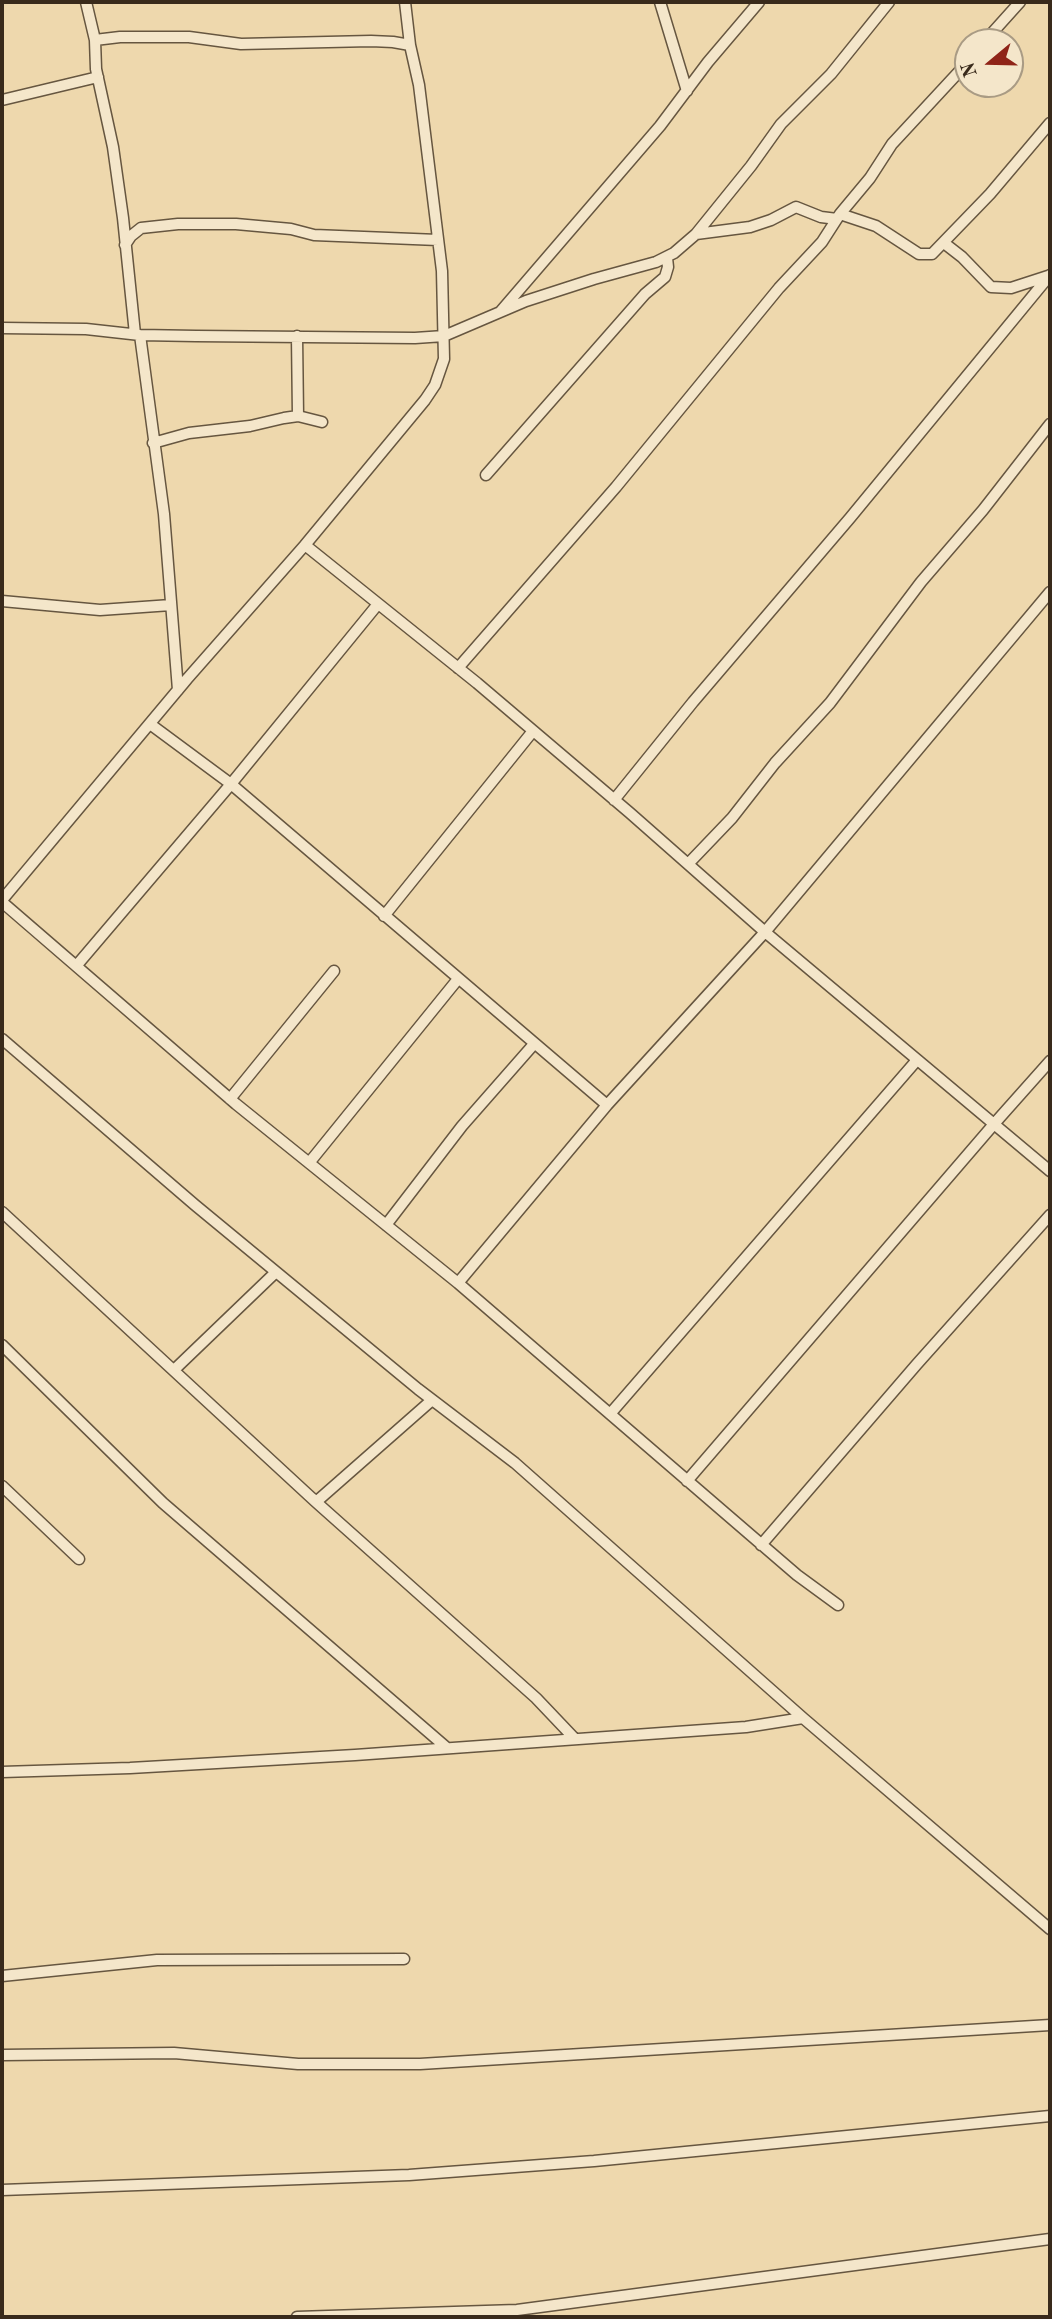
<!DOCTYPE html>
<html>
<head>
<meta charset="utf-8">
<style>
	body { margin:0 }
	#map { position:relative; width:1052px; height:2319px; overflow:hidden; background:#eed8ad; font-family:"Old Standard TT",serif }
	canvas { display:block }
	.frame { position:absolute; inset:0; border:4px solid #392a1b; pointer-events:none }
	.north { position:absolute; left:954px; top:28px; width:70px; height:70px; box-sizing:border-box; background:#f4e6ca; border:2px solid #a99b84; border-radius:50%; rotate:251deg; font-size:19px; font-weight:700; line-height:28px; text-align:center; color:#392a1b }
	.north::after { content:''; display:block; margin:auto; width:24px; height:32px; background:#8f2418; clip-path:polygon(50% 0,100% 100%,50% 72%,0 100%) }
</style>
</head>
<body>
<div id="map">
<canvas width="1052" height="2319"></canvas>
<div class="frame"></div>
<div class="north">N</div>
</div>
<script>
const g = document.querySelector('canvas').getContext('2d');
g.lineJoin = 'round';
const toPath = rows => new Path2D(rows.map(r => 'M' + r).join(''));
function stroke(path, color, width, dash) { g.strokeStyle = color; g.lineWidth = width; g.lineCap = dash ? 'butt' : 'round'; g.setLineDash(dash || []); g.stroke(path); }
const minor = toPath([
	[86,2,95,40,96,69,113,147,123,218,135,334],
	[660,2,687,91],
	[95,40,120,37,189,37,241,44,371,41,393,42,410,45],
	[984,42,1020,2],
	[2,100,98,77],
	[840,214,876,226,919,254,932,254,990,194,1050,123],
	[696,234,751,166,781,124,831,74,889,2],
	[944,243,962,257,991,287,1011,288,1048,276],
	[125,245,131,236,141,228,178,224,236,224,291,229,314,235,438,240],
	[501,311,660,126,708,62,759,2],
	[2,328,86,329,140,335,196,336,415,338,444,336,526,301,594,279,656,262,674,253,696,234,750,227,771,220,796,207,821,217,837,219],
	[140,335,164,514,178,690],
	[297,336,298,416],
	[153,443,189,433,250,426,284,418,298,416,322,422],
	[486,475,645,294,665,277,668,267,667,258],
	[305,545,425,400,435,385,444,359,442,271,419,85,410,45,405,2],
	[2,601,100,610,171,605],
	[458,668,616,487,779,288,822,242,840,214,870,178,892,144,968,62],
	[150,724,231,784,607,1105,765,932,1050,592],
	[614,800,693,702,850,518,1050,275],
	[688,864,732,818,775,763,830,703,921,582,983,510,1050,424],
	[2,900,187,679,305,545,477,683,630,813,765,932,1050,1171],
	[2,902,236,1104,458,1283],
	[384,916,533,731],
	[77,965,231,784,378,604],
	[2,1039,195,1205,418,1389,515,1463,803,1718,1050,1929],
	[230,1099,334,971],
	[607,1105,458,1283,797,1575,838,1605],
	[309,1163,458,979],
	[2,1212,316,1502,536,1698,574,1738],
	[386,1225,462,1126,534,1044],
	[2,1345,163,1503,447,1748],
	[175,1369,276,1272],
	[610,1414,917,1060],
	[687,1481,994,1124,1050,1061],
	[2,1486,79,1559],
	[312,1498,316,1502,432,1400],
	[761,1545,917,1364,1050,1215],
	[2,1772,130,1768,355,1755,746,1727,803,1718],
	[2,1976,157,1960,404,1959],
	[3,2055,174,2053,298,2064,420,2064,1050,2025],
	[2,2190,409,2175,594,2161,1050,2116],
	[297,2317,517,2310,1050,2239]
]);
stroke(minor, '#665640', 13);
stroke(minor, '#f4e6ca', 10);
</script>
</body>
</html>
